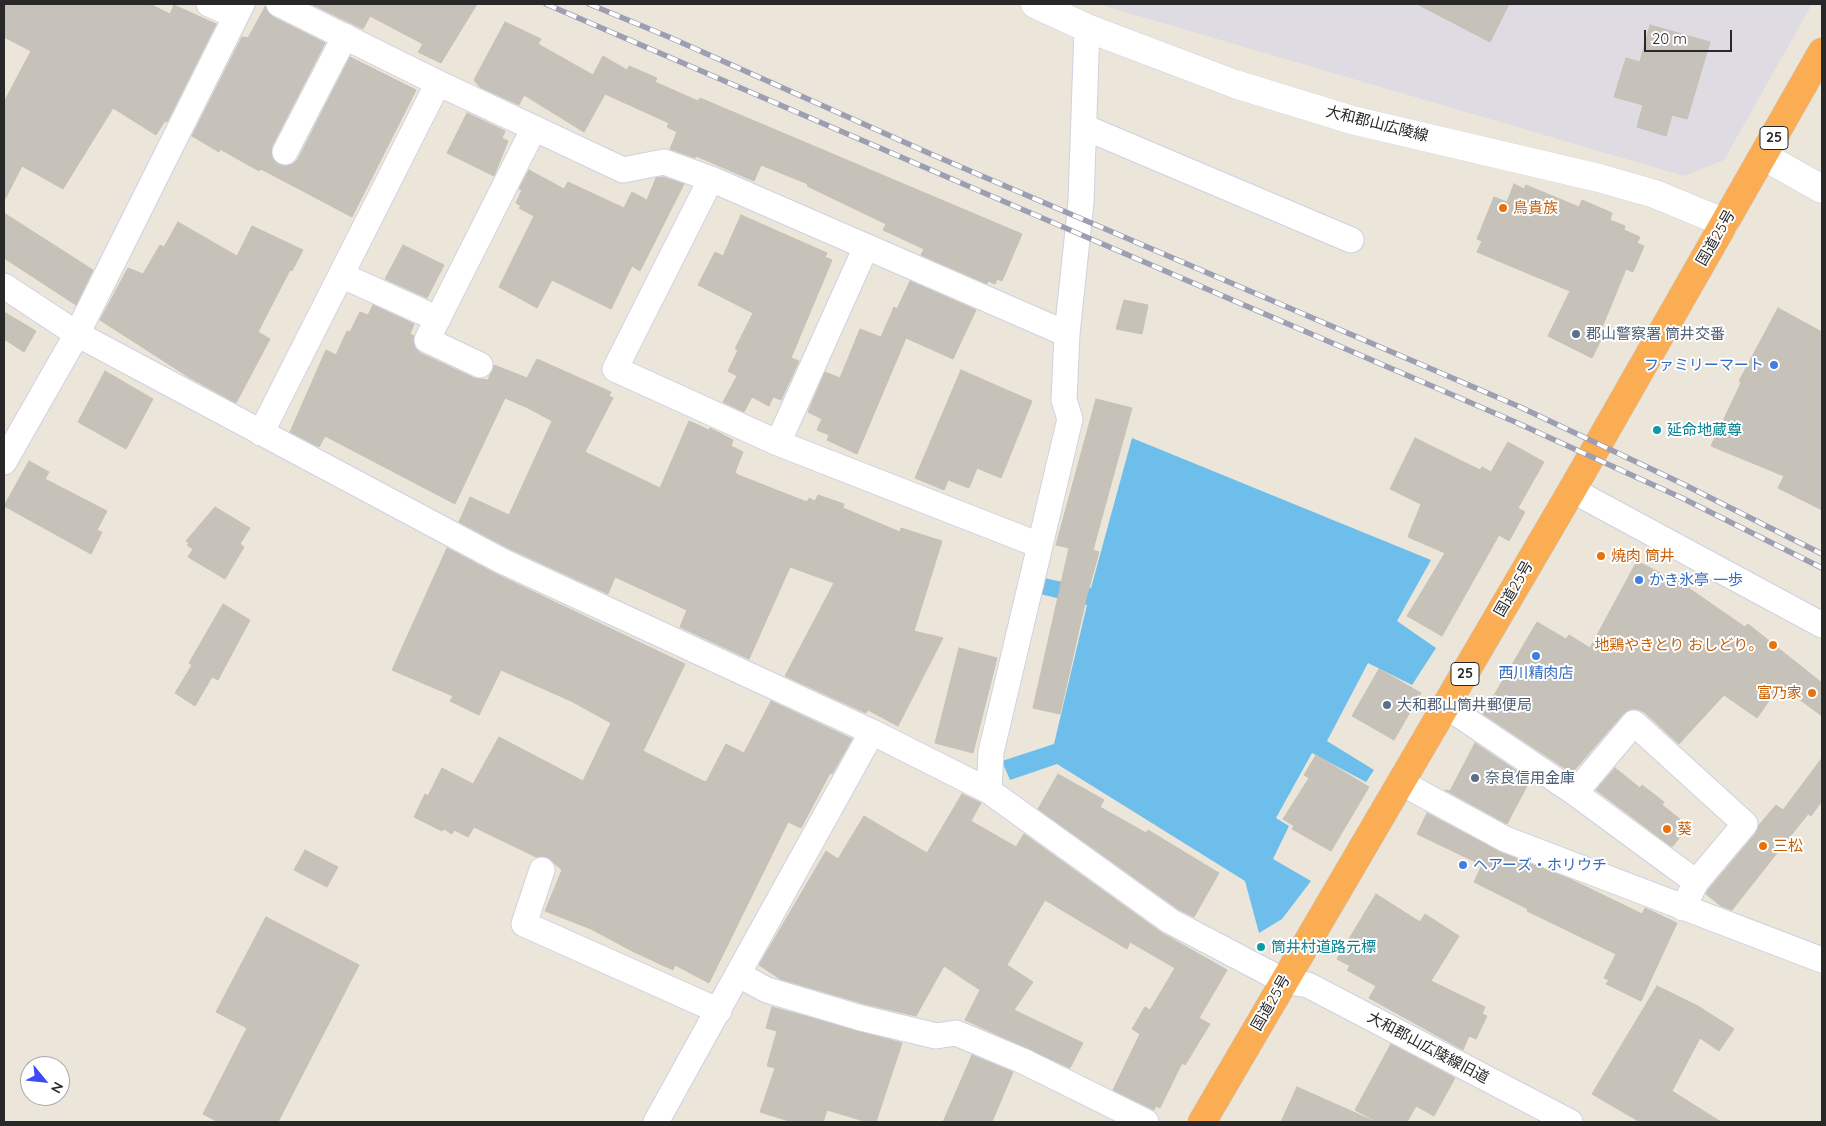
<!DOCTYPE html>
<html>
<head>
<meta charset="utf-8">
<style>
	body { margin:0 }
	#map { position:relative; width:1826px; height:1126px; overflow:hidden; background:#ebe5da; font-family:Quicksand,sans-serif }
	canvas { display:block }
	.frame { position:absolute; inset:0; border:5px solid #282828; pointer-events:none }
	.north { position:absolute; left:20px; top:1056px; width:50px; height:50px; box-sizing:border-box; background:#fff; border:1px solid #a9a9a9; border-radius:50%; rotate:118deg; font-size:14px; font-weight:700; line-height:20px; text-align:center; color:#282828 }
	.north::after { content:''; display:block; margin:auto; width:18px; height:22px; background:#3b4bf6; clip-path:polygon(50% 0,100% 100%,50% 72%,0 100%) }
	.scale { position:absolute; left:1644px; top:30px; width:88px; height:22px; box-sizing:border-box; border:2px solid #282828; border-top:0; padding-left:6px; font-size:15px; line-height:18px; white-space:nowrap; color:#282828; -webkit-text-stroke:4px #fff; paint-order:stroke }
</style>
</head>
<body>
<div id="map">
<canvas width="1826" height="1126"></canvas>
<div class="frame"></div>
<div class="north">N</div>
<div class="scale">20 m</div>
</div>
<script>
const g = document.querySelector('canvas').getContext('2d');
g.lineJoin = 'round';
function fill(path, color) { g.fillStyle = color; g.fill(path, 'evenodd'); }
const toPath = rows => new Path2D(rows.map(r => 'M' + r).join(''));
function stroke(path, color, width, dash) { g.strokeStyle = color; g.lineWidth = width; g.lineCap = dash ? 'butt' : 'round'; g.setLineDash(dash || []); g.stroke(path); }
function drawText(font, color, halo, rows, align = 'center') {
  g.font = font + ' Quicksand,"Noto Sans JP",sans-serif'; g.lineWidth = 4; g.setLineDash([]); g.textBaseline = 'middle'; g.strokeStyle = halo; g.fillStyle = color; for (const [text, x, y, turn = 0] of rows) {
    g.save(); g.translate(x, y); g.rotate((+turn || 0) * Math.PI / 180); g.textAlign = isNaN(turn) ? turn : align; if (halo) g.strokeText(text, 0, 0); g.fillText(text, 0, 0); g.restore();
  }
}
const industrial = toPath([
	[1098,4,1812,4,1724,160,1684,176]
]);
const water = toPath([
	[1132,438,1431,560,1397,621,1436,648,1412,685,1368,663,1327,741,1374,770,1366,782,1312,753,1276,818,1289,826,1273,859,1311,881,1282,919,1259,933,1245,881,1057,764,1010,780,1002,761,1054,744,1087,605,1040,594,1044,578,1091,588]
]);
const building = toPath([
	[4,4,150,4,170,14,174,5,216,24,167,122,165,121,156,135,113,108,63,189,22,166,4,201,4,102,31,51,4,37,4,4],
	[311,4,477,4,441,63,418,52,423,44,370,16,363,29,311,4],
	[1417,4,1509,4,1490,42,1417,4],
	[265,7,273,17,325,43,272,146,273,159,278,164,286,166,293,164,298,159,350,57,416,90,352,217,261,169,259,171,220,149,219,152,192,136,242,37,248,38,265,7],
	[505,22,541,39,538,44,593,75,603,56,627,70,629,66,657,78,655,82,698,101,700,98,1022,234,1002,281,997,279,995,284,988,281,987,284,921,255,924,249,883,230,886,224,807,186,808,184,761,165,754,181,696,156,695,158,670,149,677,132,667,127,669,123,605,94,584,132,524,95,519,105,480,87,474,80,505,22],
	[1650,25,1710,42,1687,119,1672,115,1666,136,1637,127,1643,105,1614,97,1626,58,1640,62,1650,25],
	[467,113,505,131,502,138,508,141,494,176,447,153,467,113],
	[529,170,564,189,568,182,624,208,632,192,647,200,656,178,663,177,684,184,640,271,632,266,611,309,552,280,537,308,499,287,534,216,519,208,521,206,516,203,522,190,519,189,529,170],
	[1514,184,1524,189,1526,185,1579,207,1582,200,1612,213,1610,220,1625,226,1624,230,1640,237,1637,243,1644,246,1633,272,1626,269,1601,330,1605,332,1592,358,1548,336,1570,291,1477,252,1482,241,1477,239,1494,197,1507,202,1514,184],
	[4,213,93,270,76,305,4,258,4,213],
	[741,215,827,253,825,257,832,260,791,358,799,361,781,400,773,397,769,406,752,397,744,412,723,402,737,376,728,371,738,350,735,349,753,313,698,285,715,252,723,256,741,215],
	[178,222,237,256,252,226,303,250,292,271,290,270,258,332,270,339,236,403,187,376,100,320,128,268,143,274,160,245,164,247,178,222],
	[403,245,444,265,427,298,385,279,403,245],
	[910,281,976,310,953,359,906,338,857,454,827,440,829,435,817,430,822,419,808,412,825,372,840,378,860,329,881,337,894,307,897,309,910,281],
	[1124,300,1148,305,1142,334,1116,329,1124,300],
	[373,305,414,324,410,334,414,336,415,348,420,353,474,378,488,380,494,365,527,378,537,359,611,392,609,396,613,398,585,452,660,488,689,421,709,430,710,428,733,440,731,446,743,452,735,472,738,475,807,502,809,498,815,501,818,495,844,504,843,508,900,532,901,528,942,541,914,631,943,638,898,726,868,710,866,713,785,676,834,583,790,567,749,659,680,627,687,610,615,577,608,594,508,548,459,522,470,497,509,515,552,421,528,408,505,398,455,504,325,436,319,447,290,432,326,350,336,355,347,331,350,332,360,312,368,315,373,305],
	[1778,308,1822,332,1822,510,1778,488,1784,476,1711,446,1741,383,1739,381,1778,308],
	[4,312,36,331,24,352,4,339,4,312],
	[961,370,1032,401,1001,478,977,468,969,488,948,480,944,490,915,478,961,370],
	[105,371,153,399,126,449,78,422,105,371],
	[1096,399,1132,408,1093,550,1099,552,1086,599,1060,714,1033,708,1069,548,1056,545,1096,399],
	[1415,438,1480,470,1482,467,1491,472,1508,442,1544,462,1518,508,1525,512,1509,541,1499,535,1442,636,1407,616,1445,553,1408,537,1421,504,1390,489,1415,438],
	[29,461,49,472,45,479,107,511,97,530,102,532,91,554,4,506,29,461],
	[215,507,250,528,240,544,244,547,225,579,188,557,193,549,187,545,189,543,186,541,215,507],
	[447,548,496,574,685,664,643,751,699,779,706,782,726,744,744,753,771,701,852,739,832,774,830,773,801,828,788,822,709,983,675,965,673,970,632,951,591,929,545,911,562,870,547,857,536,857,474,827,468,837,454,830,452,834,444,829,442,831,414,817,425,794,428,796,442,768,473,784,499,737,583,781,611,723,571,701,501,670,479,715,450,701,453,696,392,670,447,548],
	[1637,561,1676,581,1677,580,1745,627,1748,624,1822,683,1822,716,1780,685,1757,718,1724,695,1679,744,1644,712,1637,709,1630,709,1623,714,1572,773,1483,714,1537,622,1566,639,1569,635,1590,648,1637,561],
	[223,604,250,620,218,680,212,677,195,706,175,693,192,665,189,663,223,604],
	[959,648,997,658,973,753,935,743,959,648],
	[1379,669,1421,693,1394,740,1352,716,1379,669],
	[1475,743,1530,780,1507,824,1445,790,1450,791,1475,743],
	[1316,755,1369,787,1331,851,1292,829,1294,826,1283,819,1309,778,1304,775,1316,755],
	[1822,758,1822,801,1811,816,1808,814,1732,910,1721,906,1706,894,1708,890,1756,833,1759,825,1776,805,1783,810,1822,758],
	[1615,768,1640,788,1642,785,1664,802,1662,805,1689,826,1672,847,1596,790,1615,768],
	[1058,774,1104,800,1100,807,1146,833,1148,830,1219,873,1194,917,1178,909,1038,809,1058,774],
	[962,794,981,803,971,821,1016,847,1024,834,1162,933,1227,970,1199,1018,1210,1024,1185,1065,1182,1063,1160,1108,1156,1106,1154,1110,1113,1090,1139,1036,1140,1034,1132,1029,1145,1007,1150,1010,1175,968,1130,942,1127,949,1045,900,1007,965,1033,982,1014,1010,1083,1043,1070,1068,965,1020,980,990,944,966,916,1016,865,1004,780,979,759,965,826,851,838,859,864,816,927,853,962,794],
	[1427,813,1500,852,1570,879,1642,914,1645,908,1677,923,1641,1001,1606,984,1609,980,1604,978,1616,954,1527,911,1528,909,1474,882,1482,865,1417,834,1427,813],
	[305,850,338,867,327,887,294,870,305,850],
	[1376,894,1420,922,1425,914,1459,936,1431,981,1485,1007,1482,1014,1487,1016,1476,1039,1469,1036,1463,1050,1369,998,1376,986,1347,970,1350,966,1337,959,1376,894],
	[266,917,359,965,278,1122,218,1122,203,1114,247,1028,216,1012,266,917],
	[1657,986,1698,1006,1734,1029,1719,1051,1700,1038,1672,1091,1721,1122,1640,1122,1592,1094,1657,986],
	[772,1007,902,1043,876,1122,867,1122,827,1110,823,1122,792,1122,760,1112,775,1068,767,1066,777,1031,766,1028,772,1007],
	[1391,1044,1455,1078,1434,1116,1416,1106,1407,1122,1378,1122,1355,1110,1391,1044],
	[972,1055,1013,1072,992,1122,943,1122,972,1055],
	[1297,1087,1376,1122,1281,1122,1297,1087]
]);
const street = toPath([
	[209,4,236,16],
	[279,4,438,83,623,170,664,162,711,179,1067,334],
	[1084,127,1351,240],
	[285,152,345,36],
	[711,179,615,369,778,443,1039,545],
	[341,275,438,319],
	[4,286,77,334,242,4],
	[480,365,427,340,534,128],
	[261,433,438,83],
	[778,443,866,247],
	[4,462,77,334,502,561,872,732,989,791,1170,921,1284,981,1308,985,1570,1122],
	[1572,490,1822,625],
	[1446,706,1575,793,1696,882],
	[1400,782,1505,839,1822,960],
	[989,791,991,752,1070,419,1064,400,1067,334,1081,202,1087,28],
	[1575,793,1634,723,1745,824,1696,882,1683,908],
	[542,870,524,924,719,1011],
	[739,975,767,990,861,1018,936,1036,956,1033,1023,1061,1146,1122],
	[656,1122,872,732]
]);
const secondary = toPath([
	[1035,4,1087,28,1235,84,1352,120,1599,178,1655,194,1725,223],
	[1763,156,1822,189]
]);
const highway = toPath([
	[1202,1122,1572,490,1822,52]
]);
const rail = toPath([
	[546,4,1513,421,1682,498,1822,568],
	[589,4,669,37,933,155,1520,407,1683,484,1822,554]
]);
const markers = [
	[1503,208,5,"#e8710a"],
	[1576,334,5,"#5c6f8a"],
	[1774,365,5,"#3f7fe0"],
	[1657,430,5,"#0f9aa8"],
	[1601,556,5,"#e8710a"],
	[1639,580,5,"#3f7fe0"],
	[1773,645,5,"#e8710a"],
	[1536,656,5,"#3f7fe0"],
	[1812,693,5,"#e8710a"],
	[1387,705,5,"#5c6f8a"],
	[1475,778,5,"#5c6f8a"],
	[1667,829,5,"#e8710a"],
	[1763,846,5,"#e8710a"],
	[1463,865,5,"#3f7fe0"],
	[1261,947,5,"#0f9aa8"]
];
const shields = [
	[1774,138,28],
	[1465,674,28]
];
const shieldNames = [
	["25",1774,138],
	["25",1465,674]
];
const streetNames = [
	["大和郡山広陵線",1377,124,14],
	["国道25号",1716,238,-60],
	["国道25号",1514,589,-60],
	["国道25号",1271,1003,-60],
	["大和郡山広陵線旧道",1428,1048,28]
];
const foodNames = [
	["鳥貴族",1513,208],
	["焼肉 筒井",1611,556],
	["地鶏やきとり おしどり。",1763,645,"right"],
	["富乃家",1802,693,"right"],
	["葵",1677,829],
	["三松",1773,846]
];
const serviceNames = [
	["郡山警察署 筒井交番",1586,334],
	["大和郡山筒井郵便局",1397,705],
	["奈良信用金庫",1485,778]
];
const shopNames = [
	["ファミリーマート",1764,365,"right"],
	["かき氷亭 一歩",1649,580],
	["西川精肉店",1536,673,"center"],
	["ヘアーズ・ホリウチ",1473,865]
];
const cultureNames = [
	["延命地蔵尊",1667,430],
	["筒井村道路元標",1271,947]
];
fill(industrial, '#dedbe3');
fill(water, '#6ebeec');
fill(building, '#c6c2ba');
stroke(building, '#c6c1b4', 1);
stroke(street, '#cfd1e1', 27);
stroke(secondary, '#cfd1e1', 29);
stroke(highway, '#c7c7c7', 29);
stroke(street, '#fff', 25);
stroke(secondary, '#fff', 28);
stroke(highway, '#fbad54', 28);
stroke(rail, '#9d9eb2', 5.5);
stroke(rail, '#fff', 4, [11]);
for (const [x, y, r, color] of markers) { const dot = new Path2D(); dot.arc(x, y, r, 0, 2 * Math.PI); g.fillStyle = color; g.fill(dot); stroke(dot, '#fff', 2); }
for (const [x, y, w] of shields) { const box = new Path2D(); box.roundRect(x - w / 2, y - 11.5, w, 23, 4); g.fillStyle = '#fff'; g.fill(box); stroke(box, '#282828', 1); }
drawText('bold 14px', '#282828', null, shieldNames);
drawText('15px', '#282828', '#fff', streetNames);
drawText('15px', '#c56008', '#fff', foodNames, 'left');
drawText('15px', '#4e5e75', '#fff', serviceNames, 'left');
drawText('15px', '#366cbe', '#fff', shopNames, 'left');
drawText('15px', '#0d838f', '#fff', cultureNames, 'left');
</script>
</body>
</html>
